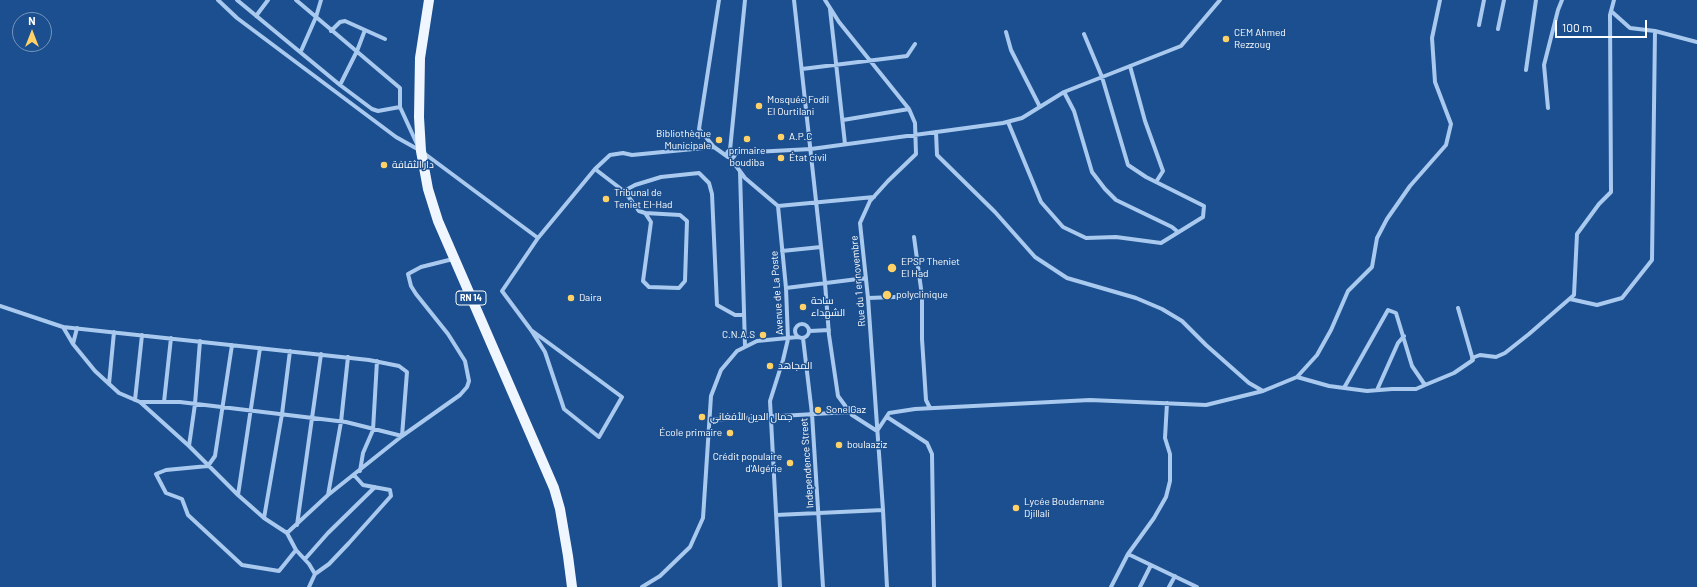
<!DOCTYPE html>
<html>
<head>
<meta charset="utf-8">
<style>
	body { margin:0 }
	#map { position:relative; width:1697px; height:587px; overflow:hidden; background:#1b4f8f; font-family:Barlow,sans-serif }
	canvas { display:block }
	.north { position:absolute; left:12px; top:12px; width:40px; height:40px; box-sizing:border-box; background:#1b4f8f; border:1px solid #7695bc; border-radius:50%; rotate:0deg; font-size:11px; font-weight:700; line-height:16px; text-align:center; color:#fff }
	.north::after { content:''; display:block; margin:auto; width:14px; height:18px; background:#ffd166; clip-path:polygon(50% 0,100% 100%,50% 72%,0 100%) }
	.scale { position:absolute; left:1555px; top:20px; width:92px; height:18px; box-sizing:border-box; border:2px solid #fff; border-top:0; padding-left:5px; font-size:12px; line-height:14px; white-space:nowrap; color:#fff; -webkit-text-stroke:3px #1b4f8f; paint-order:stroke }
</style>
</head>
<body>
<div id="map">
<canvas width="1697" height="587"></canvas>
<div class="north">N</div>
<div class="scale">100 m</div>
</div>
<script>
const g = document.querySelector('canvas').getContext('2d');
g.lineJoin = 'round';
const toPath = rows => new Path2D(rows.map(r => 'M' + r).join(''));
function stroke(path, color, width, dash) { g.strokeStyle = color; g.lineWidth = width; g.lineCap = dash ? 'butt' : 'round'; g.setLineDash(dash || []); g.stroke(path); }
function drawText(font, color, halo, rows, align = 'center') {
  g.font = font + ' Barlow,Cairo,sans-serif'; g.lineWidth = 3; g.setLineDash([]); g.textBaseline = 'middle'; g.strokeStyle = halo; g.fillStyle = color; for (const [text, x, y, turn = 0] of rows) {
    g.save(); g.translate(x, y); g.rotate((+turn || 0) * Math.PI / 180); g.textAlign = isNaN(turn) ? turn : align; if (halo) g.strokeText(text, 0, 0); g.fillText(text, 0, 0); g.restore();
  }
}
const street = toPath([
	[218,0,237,18,396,137,421,151,538,238,595,169,610,155,623,153,632,155,714,147],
	[237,0,340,85,372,109,378,111,400,107],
	[296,0,400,88,400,107,417,144],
	[719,0,699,129,714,147,728,157],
	[794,0,825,283,829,335,838,396,852,415,877,431,889,413,915,409,1090,400,1206,405,1263,391,1297,377,1329,386,1367,391,1392,389,1416,389,1425,385,1412,366,1396,313,1388,310,1344,388],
	[825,0,839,22,909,109,915,123,916,154,888,181,870,201,860,223,868,298,883,510,887,587],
	[830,9,845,144],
	[1611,11,1630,28,1655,31,1697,42],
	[256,16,268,0],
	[1479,25,1484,0],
	[1498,29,1504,0],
	[331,31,340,22,345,21,385,39],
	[1006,32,1011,50,1040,107],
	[301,51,316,17,321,0],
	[1130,66,1145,121,1163,171,1156,182],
	[802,69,907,56,915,44],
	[1526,70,1536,0],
	[340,85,357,51,365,30],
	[1064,92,1074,111,1092,172,1105,189,1116,200,1172,227,1178,232],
	[1548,108,1544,65,1558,10,1562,0],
	[843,120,909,109],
	[1008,122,1041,202,1063,227,1086,238,1116,237,1161,243,1203,217,1204,206,1146,177,1128,165,1102,77,1084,34],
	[936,132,937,155,995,212,1035,257,1067,278,1136,298,1162,309,1182,321,1206,345,1249,383,1263,391],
	'727 154a4 4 0 1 1 8 0a4 4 0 1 1-8 0Z',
	[730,150,745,0],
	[735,153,811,149,1003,123,1022,118,1064,92,1181,46,1220,0],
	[731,159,745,178,778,206,786,288,788,339,783,360,770,401,780,587],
	[595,169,625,192,639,211,645,213,651,222,643,281,649,287,679,288,685,281,687,221,680,215,645,213],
	[740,171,745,347],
	[624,191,635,185,661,177,699,173,709,183,712,194,717,305,735,315,744,315],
	[778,206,874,197],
	[914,237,922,296,922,339,926,400,930,408],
	[782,251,821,247],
	[786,288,866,278],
	[868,298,922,296],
	[1570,299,1597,305,1622,298,1652,260,1655,31],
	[0,306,63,327,73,344,95,371,119,393,140,402,189,446,238,495,264,518,287,533,328,495,402,436,460,395,467,387,469,381,465,361,448,334,416,294,411,286,408,274,421,267,453,259],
	'795 331a7 7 0 1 1 14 0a7 7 0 1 1-14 0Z',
	[63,327,369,360,399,366,407,372,402,436,346,422,180,402,140,402],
	[531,330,545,352,564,409,599,437,622,397,531,330,502,291,538,238],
	[810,331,829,330],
	[803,338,812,414,823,587],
	[73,344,77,328],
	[232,345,215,456,208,466,166,470,156,474,166,493,182,499,188,515,242,565,279,571,296,550,309,564,315,574,309,587],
	[1472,358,1480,355,1496,357,1505,353,1529,334,1574,295,1577,234,1599,204,1611,192,1610,15,1614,0],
	[1297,377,1317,355,1331,330,1348,291,1372,267,1377,238,1387,219,1410,186,1446,145,1451,124,1435,82,1432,38,1440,0],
	[109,384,114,332],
	[1425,385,1454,373,1473,360,1458,308],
	[1377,390,1398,343,1404,336],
	[135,400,142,335],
	[164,402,171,338],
	[887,417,927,443,932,454,934,587],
	[710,420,850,412],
	[189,446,195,404,200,341],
	[360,471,363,453,373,430,377,361],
	[238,495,260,348],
	[328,495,341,422,348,357],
	[776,515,883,510],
	[264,518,282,414,290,351],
	[297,525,321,354],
	[287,533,296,550],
	[1128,554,1197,587],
	[305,559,328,533,375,487],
	[315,574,329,564,349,543,391,496,390,490,363,485,354,475],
	[642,587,660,576,690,547,703,518,711,396,721,370,737,351,757,341,798,337],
	[1111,587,1128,554,1154,518,1166,497,1170,481,1170,454,1165,438,1167,403],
	[1140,587,1151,565],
	[1169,587,1175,576]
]);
const primary = toPath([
	[429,0,420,58,419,117,421,151,428,189,438,221,554,488,560,509,568,556,572,587]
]);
const markers = [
	[1226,39,4,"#ffd166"],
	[759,106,4,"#ffd166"],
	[781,137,4,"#ffd166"],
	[747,139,4,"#ffd166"],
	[719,140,4,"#ffd166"],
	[781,158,4,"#ffd166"],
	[384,165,4,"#ffd166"],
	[606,199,4,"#ffd166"],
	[892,268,5,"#ffd166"],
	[887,295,5,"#ffd166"],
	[571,298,4,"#ffd166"],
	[803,307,4,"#ffd166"],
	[763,335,4,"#ffd166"],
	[770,366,4,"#ffd166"],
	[818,410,4,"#ffd166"],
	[702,417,4,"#ffd166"],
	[730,433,4,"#ffd166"],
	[839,445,4,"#ffd166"],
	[790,463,4,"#ffd166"],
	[1016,508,4,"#ffd166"]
];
const shields = [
	[471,298,30]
];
const shieldNames = [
	["RN 14",471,298]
];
const poiNames = [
	["CEM Ahmed",1234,33],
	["Rezzoug",1234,45],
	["Mosquée Fodil",767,100],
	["El Ourtilani",767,112],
	["Bibliothèque",711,134,"right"],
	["Municipale",711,146,"right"],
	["A.P.C",789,137],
	["primaire",747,151,"center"],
	["boudiba",747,163,"center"],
	["État civil",789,158],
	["دار الثقافة",392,165],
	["Tribunal de",614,193],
	["Teniet El-Had",614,205],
	["EPSP Theniet",901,262],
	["El Had",901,274],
	["polyclinique",896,295],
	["Daira",579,298],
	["ساحة",811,301],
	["الشهداء",811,313],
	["C.N.A.S",755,335,"right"],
	["المجاهد",778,366],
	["SonelGaz",826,410],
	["جمال الدين الأفغاني",710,417],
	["École primaire",722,433,"right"],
	["boulaaziz",847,445],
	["Crédit populaire",782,457,"right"],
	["d'Algérie",782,469,"right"],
	["Lycée Boudernane",1024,502],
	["Djillali",1024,514]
];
const streetNames = [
	["Rue du 1 er novembre",858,281,-95],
	["Avenue de La Poste",777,293,-94],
	["Independence Street",807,463,-94]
];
stroke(street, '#a9c9ee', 4);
stroke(primary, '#f0f6ff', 10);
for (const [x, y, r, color] of markers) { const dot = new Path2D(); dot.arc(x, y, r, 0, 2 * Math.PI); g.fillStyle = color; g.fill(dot); stroke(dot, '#1b4f8f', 1.5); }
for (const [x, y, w] of shields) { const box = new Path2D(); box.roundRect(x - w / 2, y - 7, w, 14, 3); g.fillStyle = '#1b4f8f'; g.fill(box); stroke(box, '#fff', 1); }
drawText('bold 9px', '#fff', null, shieldNames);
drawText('10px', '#fff', '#1b4f8f', poiNames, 'left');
drawText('10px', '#fff', '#1b4f8f', streetNames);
</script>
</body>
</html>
